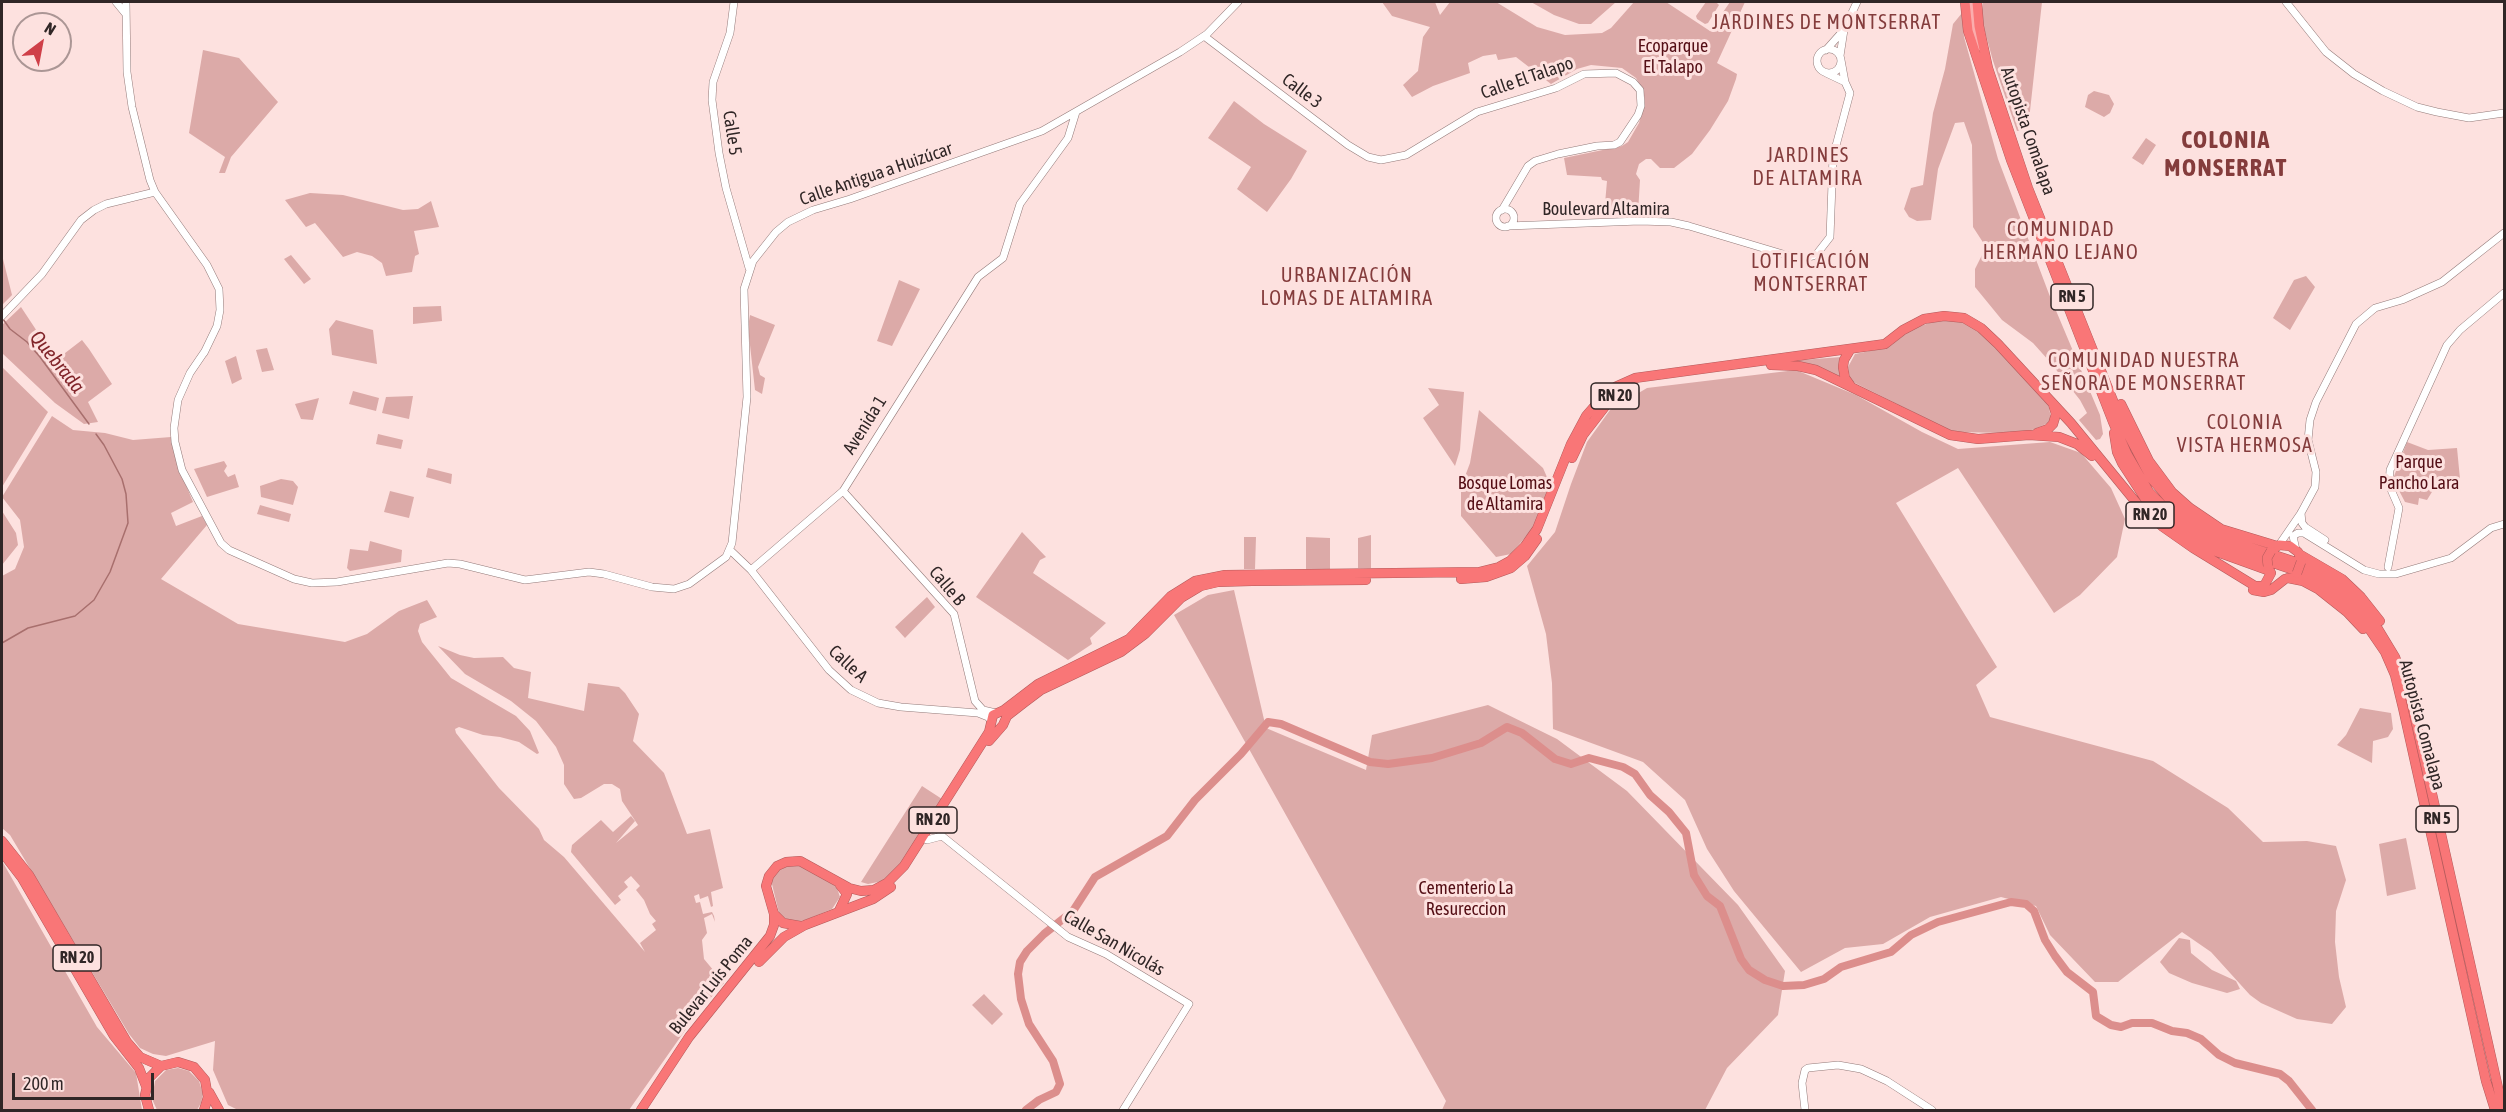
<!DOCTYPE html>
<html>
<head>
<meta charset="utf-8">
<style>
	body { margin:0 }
	#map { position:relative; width:2506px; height:1112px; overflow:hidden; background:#fde1df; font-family:"Asap Condensed",sans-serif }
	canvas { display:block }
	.frame { position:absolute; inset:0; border:3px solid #302626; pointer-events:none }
	.north { position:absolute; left:12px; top:12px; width:60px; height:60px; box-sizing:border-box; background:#fde1df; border:2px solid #ab9695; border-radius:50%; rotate:32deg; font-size:16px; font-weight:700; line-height:24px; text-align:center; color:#302626 }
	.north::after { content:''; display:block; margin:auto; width:21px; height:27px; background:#cf3f48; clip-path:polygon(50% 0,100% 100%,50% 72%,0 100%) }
	.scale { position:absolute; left:12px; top:1073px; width:142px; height:27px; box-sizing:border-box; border:3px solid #302626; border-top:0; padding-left:8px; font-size:18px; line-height:21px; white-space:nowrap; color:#302626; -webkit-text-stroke:4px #fde1df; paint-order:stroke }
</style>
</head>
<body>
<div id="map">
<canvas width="2506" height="1112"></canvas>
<div class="frame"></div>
<div class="north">N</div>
<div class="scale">200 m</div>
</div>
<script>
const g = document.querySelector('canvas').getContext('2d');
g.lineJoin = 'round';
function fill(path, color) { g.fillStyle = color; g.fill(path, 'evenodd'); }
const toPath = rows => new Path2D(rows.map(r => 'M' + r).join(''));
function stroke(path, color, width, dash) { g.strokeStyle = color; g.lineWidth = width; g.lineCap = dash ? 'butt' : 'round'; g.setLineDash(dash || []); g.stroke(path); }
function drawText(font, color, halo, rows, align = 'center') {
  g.font = font + ' "Asap Condensed",sans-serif'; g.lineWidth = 6; g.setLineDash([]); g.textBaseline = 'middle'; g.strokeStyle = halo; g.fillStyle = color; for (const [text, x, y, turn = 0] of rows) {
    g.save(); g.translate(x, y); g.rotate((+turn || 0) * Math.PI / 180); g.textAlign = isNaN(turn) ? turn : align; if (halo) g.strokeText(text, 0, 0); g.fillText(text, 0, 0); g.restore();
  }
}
const green = toPath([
	[1382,2,1435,2,1440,15,1450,2,1496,2,1537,27,1565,35,1602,33,1611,28,1634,2,1666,2,1710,31,1730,2,1745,2,1717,63,1737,74,1736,79,1728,101,1710,130,1692,154,1674,168,1660,168,1651,159,1646,159,1639,164,1636,174,1640,180,1638,213,1604,215,1607,181,1602,180,1601,177,1567,175,1564,158,1622,146,1628,142,1639,123,1645,101,1643,90,1636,78,1622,68,1591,65,1577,69,1551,84,1516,57,1498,60,1496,54,1483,56,1468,63,1470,73,1433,86,1412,97,1403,85,1418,71,1423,37,1430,27,1392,16],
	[1531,2,1616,2,1591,24,1579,24,1554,15],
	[1706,2,1716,2,1719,5,1708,23,1705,24,1697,19,1696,16],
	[1983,2,2042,2,2028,129,2017,131,1993,61,1981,17],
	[1962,13,1964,37,1998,159,2049,294,2100,415,2103,434,2100,439,2096,440,2079,420,2087,413,2080,400,2050,362,2033,343,2002,320,1975,287,1975,269,1986,247,1973,227,1972,145,1964,122,1955,123,1938,169,1931,220,1917,221,1909,217,1904,209,1911,188,1923,185,1933,113,1945,69,1953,24],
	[203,50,239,58,278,102,231,157,225,173,219,173,225,157,189,133],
	[2094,91,2109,95,2114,104,2110,113,2104,117,2085,107,2088,95],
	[1234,101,1264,124,1307,151,1291,179,1267,212,1237,189,1251,167,1208,138],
	[2146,138,2156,145,2143,165,2132,158],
	[310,193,343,195,403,210,418,209,431,201,439,227,414,231,419,254,415,256,412,272,386,276,382,263,372,256,357,252,343,257,315,223,306,227,285,200],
	[2,255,12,295,2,305],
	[291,255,311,279,304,284,284,259],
	[2306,276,2315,287,2290,330,2273,318,2294,280],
	[899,280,920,289,892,346,877,341],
	[441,306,442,321,413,324,413,307],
	[21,307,56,360,82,340,89,349,112,384,88,402,98,422,84,424,55,403,2,353,2,325],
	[750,315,775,325,758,367,760,375,765,378,762,394,755,390,748,327],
	[336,320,373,330,377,364,332,355,329,329],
	[1935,321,1958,321,1969,324,1985,337,2048,403,2051,418,2048,423,2030,431,2006,433,1953,432,1853,382,1850,378,1848,367,1855,354,1889,347,1912,329],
	[267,348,274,370,262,372,256,350],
	[236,356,242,379,232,384,225,361],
	[1841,357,1841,377,1789,361],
	[2,367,48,412,2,487],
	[1796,370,1856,395,1922,432,1958,449,2050,442,2081,453,2111,488,2125,519,2117,557,2080,595,2054,613,1958,468,1896,503,1997,667,1976,685,1990,717,2153,761,2228,808,2263,842,2307,841,2336,846,2346,880,2336,911,2335,942,2339,977,2346,1007,2332,1024,2297,1019,2261,1003,2250,995,2211,952,2182,932,2118,982,2095,982,2050,935,2036,906,2001,897,1930,917,1883,944,1845,948,1801,972,1734,891,1707,849,1685,800,1643,762,1553,729,1552,683,1546,634,1527,566,1555,532,1571,484,1587,442,1610,410,1647,388],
	[1428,388,1464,392,1460,450,1455,466,1423,418,1439,405],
	[353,391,379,398,376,411,349,404],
	[413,396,409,419,382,413,386,397],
	[319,398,313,420,301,419,295,404],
	[1479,410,1543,468,1550,484,1545,507,1538,522,1511,554,1496,557,1461,516,1461,487,1470,463],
	[52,416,73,430,105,433,133,440,171,437,179,468,193,502,171,513,176,526,202,516,207,525,161,579,238,624,345,642,367,634,399,611,427,600,437,617,420,624,418,631,422,642,451,678,516,716,530,731,539,753,537,754,519,742,500,737,483,735,459,727,455,729,456,733,499,788,539,829,544,840,564,857,645,952,640,943,656,930,652,924,656,921,650,914,644,900,636,890,640,886,631,876,624,882,628,887,618,896,621,900,615,905,571,852,572,845,601,820,613,832,631,816,635,821,616,843,638,825,622,801,620,789,612,784,604,784,581,798,574,799,564,784,564,765,556,747,536,721,511,701,465,674,438,646,460,655,474,658,503,657,514,668,531,672,528,698,584,711,588,683,619,687,625,693,639,714,633,741,664,773,687,834,710,829,723,888,711,892,713,906,711,907,708,896,700,899,699,894,694,896,696,903,700,902,703,914,712,912,714,916,715,922,712,914,704,918,707,933,702,940,704,959,724,983,698,1012,629,1110,238,1110,228,1105,213,1070,215,1041,166,1056,153,1054,140,1048,129,1034,10,835,2,828,2,576,15,569,24,547,20,520,2,497],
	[378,434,403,440,401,449,376,444],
	[2407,442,2428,450,2457,448,2460,479,2458,483,2435,487,2427,500,2419,498,2418,505,2405,502,2393,479],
	[224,461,227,466,224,471,228,477,235,474,239,487,207,497,194,469],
	[428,468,452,474,451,484,426,477],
	[281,479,293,481,298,487,293,505,261,497,260,486],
	[390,491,414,497,409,518,384,512],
	[260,505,291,514,289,522,257,514],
	[2,511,16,533,18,545,2,565],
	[1022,532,1046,557,1040,560,1033,573,1106,623,1090,638,1092,644,1068,660,976,597],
	[1371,535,1371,568,1358,568,1358,538],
	[1244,537,1256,537,1255,569,1244,569],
	[1306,537,1330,538,1330,569,1306,569],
	[370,541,402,550,401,562,350,571,347,568,350,549,368,551],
	[1234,590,1266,728,1366,770,1372,735,1488,705,1557,739,1627,791,1738,905,1785,971,1778,1015,1727,1068,1705,1110,1442,1110,1446,1101,1174,615,1208,595],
	[927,597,935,607,905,638,895,627],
	[2360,708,2391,713,2393,729,2388,737,2373,741,2372,763,2337,745,2346,735],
	[922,786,942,799,901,864,883,881,868,884,861,882],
	[2406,838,2416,889,2387,896,2379,844],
	[2,861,97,1027,136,1073,142,1110,2,1110],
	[801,865,829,881,837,888,840,897,832,909,798,923,787,922,779,913,771,880,782,866],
	[2179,938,2190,940,2191,953,2212,970,2236,981,2240,989,2227,993,2192,983,2169,973,2160,962],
	[984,994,1003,1014,992,1025,972,1005],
	[178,1068,189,1071,199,1081,203,1094,201,1103,197,1110,157,1110,152,1099,155,1081,166,1070]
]);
const stream = toPath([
	[3,319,10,329,27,342,40,357,89,424],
	[2,643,28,628,75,616,94,600,110,572,128,523,126,494,122,479,104,445,96,434]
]);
const river = toPath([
	[1026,1110,1039,1100,1056,1092,1060,1084,1053,1061,1029,1024,1021,999,1018,974,1020,962,1027,951,1044,934,1073,911,1095,877,1167,836,1195,800,1241,754,1268,722,1281,724,1370,762,1388,764,1432,758,1481,743,1507,727,1522,733,1555,759,1571,764,1589,758,1623,767,1635,774,1650,795,1669,812,1686,833,1694,875,1707,896,1720,906,1741,959,1749,970,1765,980,1783,986,1804,985,1824,979,1841,967,1891,952,1911,935,1938,922,2011,902,2026,904,2034,911,2045,940,2055,956,2067,972,2093,992,2096,1016,2111,1025,2121,1027,2132,1023,2152,1023,2172,1031,2187,1033,2201,1039,2219,1055,2235,1063,2280,1074,2289,1081,2312,1110]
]);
const secondary = toPath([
	[116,2,125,13],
	[126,2,127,72,132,107,150,180,155,192,207,265,219,289,220,310,217,326,204,353],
	[734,2,730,33,713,82,712,100,719,153,726,188,749,268],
	[2286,2,2326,52,2354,74,2383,91,2417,107,2437,112,2469,118,2504,113],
	[1204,36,1348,145,1368,157,1381,160,1406,155,1477,112,1556,88,1584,74,1616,73,1633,82,1640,90,1641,106,1638,115,1620,142,1614,145,1597,146,1558,154,1535,161,1528,166,1502,210],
	'1817 61a12 12 0 1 1 24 0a12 12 0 1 1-24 0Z',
	[1826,50,1842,32],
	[1840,56,1844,30,1857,2],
	[1826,73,1845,82],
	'1496 218a9 9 0 1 1 18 0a9 9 0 1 1-18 0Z',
	[1508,226,1640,221,1671,222,1689,226,1793,257,1803,259,1816,255,1830,237,1833,157,1850,93,1845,82,1841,60],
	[2,316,42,274,81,220,94,210,106,204,155,192],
	[205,351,190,373,178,400,174,428,175,442,182,470,221,543,229,550,294,579,312,583,337,582,448,563,460,564,525,580,589,572,604,574,652,587,674,589,689,584,726,557,732,543,747,397,744,289,753,261,776,232,788,222,813,210,850,199,1042,131,1180,52,1207,34,1238,2],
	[843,491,954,614,975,701,983,710,996,713],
	[2301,513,2302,523,2305,527,2325,540],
	[2279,545,2301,513,2315,487,2316,472,2308,440,2310,420,2316,402,2356,324,2375,308,2402,300,2442,282,2504,233],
	[730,550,751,570,829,670,851,690,878,703,901,707,978,713,988,717,991,721],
	[2296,550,2293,536,2298,533,2304,533,2364,570,2379,574,2396,574,2451,558,2491,528,2504,524],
	[2388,567,2399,508,2389,485,2390,470,2447,345,2460,330,2504,293],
	[751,570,843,491,978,277,1003,258,1020,204,1068,138,1076,112],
	[937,823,942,836,1068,937,1106,954,1189,1004,1123,1110],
	[927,840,942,836],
	[1805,1110,1802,1083,1805,1070,1808,1068,1838,1065,1861,1069,1887,1081,1932,1110]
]);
const primary = toPath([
	[1970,2,1971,21,1977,47]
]);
const highway = toPath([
	[1965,2,1968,31,2011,160,2113,422,2127,454,2149,492,2171,514,2200,535,2225,547,2303,573,2323,583,2359,614,2385,652,2395,675,2403,708,2486,1081,2495,1110],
	[1977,2,1979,26,1988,68,2028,188,2122,423,2151,478,2176,507,2209,531,2228,540,2305,565,2329,578,2372,619,2395,657,2411,700,2503,1110],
	[1850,350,1844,360,1843,367,1845,378,1850,385],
	[1771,365,1798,366,1816,370,1950,435,1978,439,2029,435,2059,437,2077,444,2092,456],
	[2121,404,2149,461,2172,492,2190,508,2221,529,2277,546],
	[2037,433,2048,429,2053,424,2056,414,2053,404],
	[2114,433,2117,452,2122,463,2146,500,2161,515,2183,533,2209,549,2270,571],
	[1572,458,1583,435,1607,404,1622,390,1633,385],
	[2272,550,2279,545,2290,546,2298,552,2301,559],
	[2299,554,2342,579,2361,597,2380,621],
	[2288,578,2303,581,2318,589,2347,612,2363,629],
	[1461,579,1486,577,1511,568,1525,556,1537,539],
	[2253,590,2264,592,2271,590,2285,579],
	[989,741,1003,725,1007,716,1025,702,1041,690,1121,652,1145,634,1181,598,1201,586,1218,582,1252,581,1366,580],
	[2,841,29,875,127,1042,140,1057,161,1066],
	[2,852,22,878,114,1036,139,1068,146,1086],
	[839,911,847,894,840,885],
	[774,914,783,923,800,926],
	[759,962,784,937,805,925,873,899,891,887],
	[209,1092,219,1110],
	[149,1110,145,1095,149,1078,161,1066,178,1062,194,1067,205,1080,208,1097,204,1110],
	[641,1110,689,1037,770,936,774,925,774,914,766,886,769,876,777,866,786,862,800,861,849,888,861,891,874,890,887,883,904,866,989,732,993,715,1004,710,1038,684,1129,639,1171,596,1195,581,1225,575,1479,572,1499,567,1510,561,1525,546,1537,529,1571,444,1586,416,1605,394,1617,386,1635,378,1885,344,1903,330,1924,319,1944,316,1964,318,1981,328,1998,344,2071,423,2139,506,2163,527,2193,548,2255,586,2264,586,2271,573]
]);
const highwayBridge = toPath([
	[2268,566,2267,558,2271,551],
	[2297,573,2301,562]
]);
const shields = [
	[2072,297,42],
	[1615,396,48],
	[2150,515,48],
	[2437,819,42],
	[933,820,48],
	[77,958,48]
];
const shieldNames = [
	["RN 5",2072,297],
	["RN 20",1615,396],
	["RN 20",2150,515],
	["RN 5",2437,819],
	["RN 20",933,820],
	["RN 20",77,958]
];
const parkNames = [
	["Ecoparque",1673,46],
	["El Talapo",1673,67],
	["Parque",2419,462],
	["Pancho Lara",2419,483],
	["Bosque Lomas",1505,483],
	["de Altamira",1505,504],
	["Cementerio La",1466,888],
	["Resureccion",1466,909]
];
const streetNames = [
	["Calle El Talapo",1527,78,-19],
	["Calle 3",1302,91,37],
	["Autopista Comalapa",2028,131,71],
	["Calle 5",732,133,81],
	["Calle Antigua a Huizúcar",876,174,-19],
	["Boulevard Altamira",1606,209],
	["Avenida 1",865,425,-58],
	["Calle B",947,586,50],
	["Calle A",848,664,43],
	["Autopista Comalapa",2422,725,75],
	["Calle San Nicolás",1114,943,30],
	["Bulevar Luis Poma",711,985,-51]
];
const neighbourhoodNames = [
	["JARDINES DE MONTSERRAT",1827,23],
	["JARDINES",1808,156],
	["DE ALTAMIRA",1808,179],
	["COMUNIDAD",2061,230],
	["HERMANO LEJANO",2061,253],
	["LOTIFICACIÓN",1811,262],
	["MONTSERRAT",1811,285],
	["URBANIZACIÓN",1347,276],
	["LOMAS DE ALTAMIRA",1347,299],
	["COMUNIDAD NUESTRA",2144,361],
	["SEÑORA DE MONSERRAT",2144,384],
	["COLONIA",2245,423],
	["VISTA HERMOSA",2245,446]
];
const waterNames = [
	["Quebrada",57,362,51]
];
const districtNames = [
	["COLONIA",2226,140],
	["MONSERRAT",2226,168]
];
fill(green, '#dcaaa8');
stroke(stream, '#a86f6d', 1.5);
stroke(river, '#dc8e8c', 8);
stroke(secondary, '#937a79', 8);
stroke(primary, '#b35a5b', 9);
stroke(highway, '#b35a5b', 10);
stroke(secondary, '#fff', 7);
stroke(primary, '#fbadad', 8);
stroke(highway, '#f97677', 9);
stroke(highwayBridge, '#b35a5b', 10, []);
stroke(highwayBridge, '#f97677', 9);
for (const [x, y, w] of shields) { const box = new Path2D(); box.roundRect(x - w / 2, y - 13, w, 26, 4.5); g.fillStyle = '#fde1df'; g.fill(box); stroke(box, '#302626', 1.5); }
drawText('bold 16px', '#302626', null, shieldNames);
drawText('18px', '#540e15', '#fde1df', parkNames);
drawText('18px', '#302626', '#fde1df', streetNames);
g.letterSpacing = '1.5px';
drawText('20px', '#843c3c', '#fde1df', neighbourhoodNames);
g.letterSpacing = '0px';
drawText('italic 20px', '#81252a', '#fde1df', waterNames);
g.letterSpacing = '1.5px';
drawText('bold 24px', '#843c3c', '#fde1df', districtNames);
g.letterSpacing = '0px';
</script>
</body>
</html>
